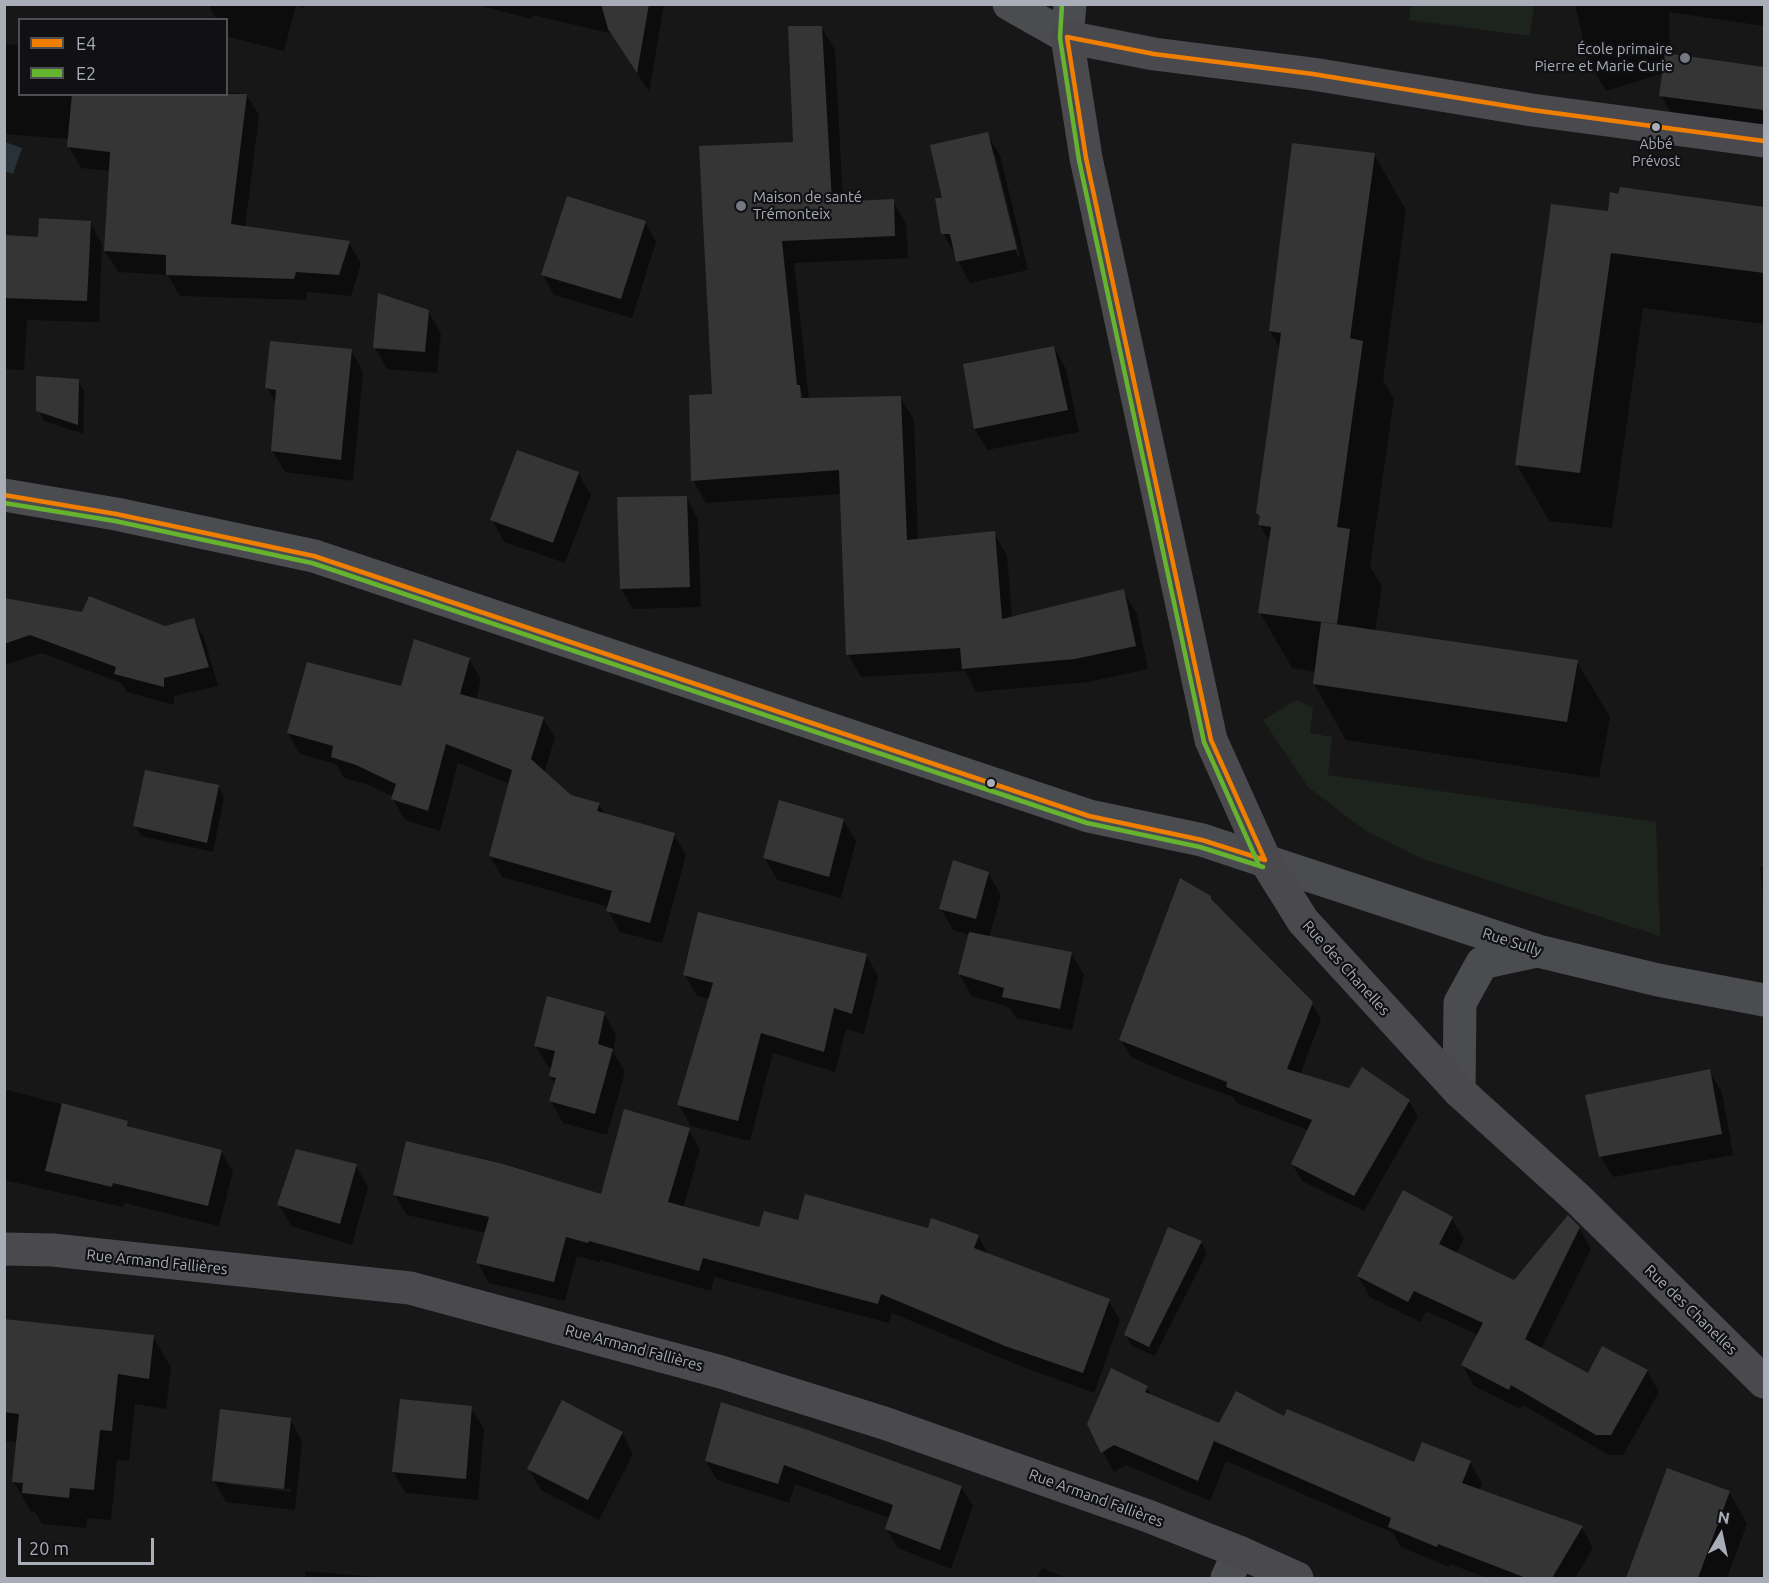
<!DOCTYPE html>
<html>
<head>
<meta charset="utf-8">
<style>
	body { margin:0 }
	#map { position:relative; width:1769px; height:1583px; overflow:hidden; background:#171717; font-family:Ubuntu,sans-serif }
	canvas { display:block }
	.frame { position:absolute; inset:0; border:6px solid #a8adb8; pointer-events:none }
	.legend { position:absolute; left:18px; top:18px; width:210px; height:78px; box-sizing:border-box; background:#111113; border:2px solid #4d4f55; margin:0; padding:8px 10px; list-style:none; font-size:18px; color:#a8adb8 }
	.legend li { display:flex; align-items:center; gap:12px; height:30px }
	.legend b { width:30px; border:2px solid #4d4f55 }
	.north { position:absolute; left:1691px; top:1505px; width:60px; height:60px; -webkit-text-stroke:4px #111113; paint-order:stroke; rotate:9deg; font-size:16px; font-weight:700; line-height:24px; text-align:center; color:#a8adb8 }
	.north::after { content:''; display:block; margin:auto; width:21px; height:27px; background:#a8adb8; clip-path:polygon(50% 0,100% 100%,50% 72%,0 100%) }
	.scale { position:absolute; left:18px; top:1538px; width:136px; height:27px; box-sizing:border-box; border:3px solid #a8adb8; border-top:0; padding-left:8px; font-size:18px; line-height:21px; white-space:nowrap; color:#a8adb8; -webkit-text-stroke:4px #111113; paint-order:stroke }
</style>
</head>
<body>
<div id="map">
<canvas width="1769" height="1583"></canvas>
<div class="frame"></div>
<ul class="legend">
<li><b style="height:8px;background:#f07e00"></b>E4</li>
<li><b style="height:8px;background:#65b32e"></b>E2</li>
</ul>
<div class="north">N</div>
<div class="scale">20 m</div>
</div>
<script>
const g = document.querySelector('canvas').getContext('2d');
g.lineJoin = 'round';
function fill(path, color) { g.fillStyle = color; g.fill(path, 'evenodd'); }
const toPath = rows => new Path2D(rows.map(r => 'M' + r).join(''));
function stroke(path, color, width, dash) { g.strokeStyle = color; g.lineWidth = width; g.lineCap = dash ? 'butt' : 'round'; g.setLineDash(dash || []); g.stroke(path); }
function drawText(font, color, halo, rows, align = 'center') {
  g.font = font + ' Ubuntu,sans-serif'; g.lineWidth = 4.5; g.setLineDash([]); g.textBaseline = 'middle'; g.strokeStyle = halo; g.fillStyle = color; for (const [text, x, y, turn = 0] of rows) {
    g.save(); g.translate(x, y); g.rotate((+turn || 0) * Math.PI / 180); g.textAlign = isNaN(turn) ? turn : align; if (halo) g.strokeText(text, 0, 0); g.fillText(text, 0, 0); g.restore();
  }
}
const green = toPath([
	[1411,5,1411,4,1534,5,1530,36,1409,20],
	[1296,700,1313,708,1310,733,1332,737,1328,775,1656,822,1660,936,1423,859,1366,831,1308,787,1263,720]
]);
const water = toPath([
	[5,142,22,148,13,174,5,171]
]);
const shadow = toPath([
	[211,4,305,4,304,8,296,5,284,51,229,37,226,32,226,20,217,20,210,8],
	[473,4,664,4,649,92,613,34,533,15,532,19],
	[1575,4,1764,4,1764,26,1669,12,1670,55,1764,68,1764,139,1679,127,1661,95,1664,73,1606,91,1588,60],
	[821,27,835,50,843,203,893,201,906,224,908,258,794,263,809,400,900,397,914,420,918,541,994,533,1007,556,1012,618,1123,591,1137,614,1148,669,1088,682,976,692,965,671,861,677,848,654,841,494,706,503,693,480,713,396,795,143],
	[799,388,802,391,803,406,800,406],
	[4,44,20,45,20,94,226,94,226,92,246,94,259,115,245,228,349,243,361,264,351,296,307,292,306,300,180,296,168,275,118,272,105,251,110,171,81,168,69,147,69,139,4,134],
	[987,134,1000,155,1028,270,970,283,943,233,944,199],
	[992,155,995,155,1020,256,1017,256],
	[1374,154,1406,210,1383,380,1394,399,1370,567,1382,586,1375,631,1577,662,1610,717,1599,778,1346,740,1314,684,1316,672,1292,668,1260,612,1270,542,1260,525,1261,519,1257,512,1280,348,1270,331],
	[1621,189,1764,208,1764,324,1643,308,1612,528,1549,521,1517,465,1609,213],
	[90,222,102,244,99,322,27,320,24,370,4,369,4,236,40,239],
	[645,222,656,242,632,318,554,295,543,275],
	[428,311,441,333,437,373,387,369,375,348],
	[1054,347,1066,369,1079,432,987,450,975,429,965,366],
	[351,350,363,372,353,481,285,472,272,450,277,405,267,388],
	[78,381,84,391,83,434,44,421,38,410],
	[578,473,591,495,565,563,504,542,492,520],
	[686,497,698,519,701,607,633,609,621,588],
	[4,599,165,628,193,620,204,638,218,686,174,696,174,705,127,692,121,683,42,653,4,665],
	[469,659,481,679,476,700,543,718,555,738,544,773,570,797,599,804,605,814,674,835,686,855,662,943,620,932,608,911,609,907,502,877,490,856,510,784,458,763,440,831,405,820,393,799,394,797,369,785,344,778,336,764,300,754,288,733],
	[218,787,224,797,213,852,141,836,135,825],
	[843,820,856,841,841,898,777,880,765,858],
	[1760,867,1764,867,1764,909],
	[988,873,1001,895,989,937,1071,953,1084,975,1072,1030,1016,1018,1009,1007,972,996,959,974,970,935,953,930,941,909],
	[866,955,878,976,864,1034,846,1029,835,1072,773,1053,750,1141,691,1126,679,1105,710,999,697,996,685,975],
	[1311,1003,1321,1019,1300,1075,1350,1090,1409,1101,1418,1117,1364,1211,1302,1181,1292,1164,1308,1130,1237,1103,1233,1097,1175,1076,1131,1057,1121,1040],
	[604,1013,616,1035,613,1052,625,1072,607,1135,563,1123,551,1101,555,1084,550,1076,552,1068,548,1067,536,1046],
	[1709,1071,1722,1092,1733,1155,1613,1177,1600,1156],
	[4,1089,127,1122,131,1128,221,1151,233,1172,219,1226,124,1203,123,1207,4,1180],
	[689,1130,700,1150,683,1208,760,1229,799,1222,930,1230,978,1236,989,1256,1108,1300,1120,1320,1094,1393,1018,1365,892,1313,889,1323,714,1277,711,1291,600,1260,600,1262,577,1256,565,1301,489,1283,478,1263,486,1233,407,1215,395,1195,602,1196],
	[356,1166,368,1187,352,1245,291,1226,279,1205],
	[1452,1219,1464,1239,1456,1254,1514,1282,1579,1228,1591,1249,1541,1349,1589,1375,1647,1371,1659,1392,1623,1455,1609,1455,1523,1405,1520,1409,1474,1386,1462,1365,1478,1335,1426,1311,1420,1322,1370,1297,1358,1276],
	[1201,1242,1207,1253,1155,1356,1132,1346,1126,1335],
	[4,1320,153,1337,171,1367,166,1409,135,1404,129,1461,117,1460,111,1520,87,1518,86,1528,42,1524,35,1512,31,1512,13,1481,18,1442,4,1441],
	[1146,1387,1152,1397,1220,1425,1285,1418,1415,1464,1470,1462,1482,1483,1479,1490,1582,1527,1593,1548,1575,1578,1487,1578,1450,1564,1449,1567,1401,1547,1393,1533,1226,1461,1210,1501,1126,1465,1114,1472,1103,1452],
	[722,1404,892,1461,961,1487,973,1506,951,1569,898,1548,886,1529,890,1518,795,1484,789,1503,717,1480,706,1461],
	[471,1408,484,1429,478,1500,406,1493,393,1472],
	[290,1419,302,1441,295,1510,226,1502,214,1481],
	[226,1481,291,1489,291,1492,226,1484],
	[622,1433,633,1454,599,1520,541,1490,529,1469],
	[1668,1470,1729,1492,1747,1524,1727,1578,1628,1578],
	[1042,1568,1066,1578,1037,1578],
	[306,1571,389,1578,305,1578]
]);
const building = toPath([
	[601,4,649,4,637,73,608,29],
	[788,26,822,26,832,202,894,199,895,236,782,241,797,385,800,385,801,398,901,396,907,540,995,531,1002,619,1124,589,1136,646,1075,659,962,669,960,648,846,655,839,470,691,481,689,395,712,394,699,146,793,142],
	[1665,53,1764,67,1764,110,1659,96],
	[72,94,247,94,231,224,350,241,339,275,296,272,294,279,166,275,166,255,104,251,110,152,67,147],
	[988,132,1017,249,956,262,950,234,941,234,935,198,942,198,930,145],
	[1292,143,1375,153,1350,338,1363,341,1337,527,1350,529,1337,624,1258,613,1271,527,1258,525,1260,516,1256,513,1281,333,1269,331],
	[1620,187,1764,207,1764,273,1611,253,1580,473,1515,465,1551,204,1608,211,1610,192,1618,194],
	[567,196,646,221,621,299,541,275],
	[39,218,91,221,87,301,4,298,4,235,38,237],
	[378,293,429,310,425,352,373,348],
	[270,341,352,349,341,460,271,451,276,390,265,388],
	[1054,346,1068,410,974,429,963,364],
	[36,376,79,379,78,425,36,411],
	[517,450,579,472,553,543,490,520],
	[687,496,690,587,620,589,617,497],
	[89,596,165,626,194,618,209,667,164,678,164,687,114,674,116,667,30,635,4,644,4,598,82,612],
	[1321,622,1578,660,1567,722,1313,684],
	[414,639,470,658,460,694,544,717,531,759,571,795,600,803,597,811,675,833,650,923,606,911,612,891,489,856,512,770,446,744,428,811,391,799,396,784,356,765,331,757,333,746,287,733,307,662,401,686],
	[145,770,219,785,207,843,133,826],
	[779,800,844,819,829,877,763,858],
	[953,860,989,872,976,919,939,909],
	[1180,878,1211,896,1211,899,1313,1002,1287,1069,1349,1088,1362,1067,1410,1100,1354,1196,1291,1164,1312,1120,1226,1087,1227,1082,1119,1040],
	[698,912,867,954,852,1014,834,1008,824,1052,761,1033,738,1121,677,1105,713,983,683,975],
	[969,932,1072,952,1060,1009,1002,997,1004,988,958,974],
	[547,996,605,1012,598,1044,613,1049,595,1114,549,1101,556,1078,549,1076,555,1051,534,1046],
	[1710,1069,1722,1134,1599,1157,1585,1095],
	[62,1103,128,1121,127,1126,222,1150,208,1206,113,1183,112,1187,45,1171],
	[624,1109,690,1128,668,1202,759,1227,764,1211,798,1220,805,1194,928,1228,931,1218,979,1235,974,1248,1110,1299,1083,1373,1005,1346,881,1294,878,1304,703,1258,699,1271,589,1241,588,1243,566,1237,554,1282,476,1263,489,1217,393,1195,406,1141,503,1164,601,1194],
	[296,1149,357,1164,340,1224,277,1205],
	[1403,1190,1453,1217,1439,1244,1514,1280,1568,1215,1580,1227,1525,1339,1588,1373,1602,1346,1648,1370,1611,1435,1596,1435,1511,1385,1509,1390,1461,1365,1483,1323,1414,1291,1408,1302,1357,1276],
	[1168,1227,1202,1241,1149,1347,1124,1335],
	[4,1319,154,1335,149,1379,118,1374,112,1431,100,1430,94,1490,70,1488,69,1498,22,1493,23,1483,12,1482,19,1414,4,1412],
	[1111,1368,1148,1386,1145,1392,1219,1423,1236,1391,1284,1416,1287,1409,1414,1462,1422,1442,1471,1461,1462,1483,1583,1526,1552,1578,1526,1578,1438,1544,1437,1547,1388,1527,1391,1518,1214,1441,1198,1481,1114,1445,1101,1453,1087,1424],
	[400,1399,472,1406,466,1479,392,1472],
	[562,1400,623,1432,588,1500,527,1469],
	[721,1402,805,1429,962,1486,940,1550,885,1529,893,1505,784,1465,778,1484,705,1461],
	[220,1409,291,1418,284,1489,212,1481],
	[1667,1468,1730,1491,1698,1578,1626,1578]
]);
const street = toPath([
	[1009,4,1067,37,1070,4],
	[4,495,116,514,314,556,1089,816,1202,840,1538,951,1658,980,1764,1000],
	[1459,1091,1460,1003,1482,963,1537,951],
	[1227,1578,1239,1552]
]);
const secondary = toPath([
	[1764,141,1532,110,1313,74,1154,54,1067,37,1086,158,1211,740,1265,860,1303,921,1459,1091,1578,1199,1764,1382],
	[4,1249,53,1250,410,1288,721,1372,884,1423,1148,1516,1239,1552,1297,1578]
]);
const bus1 = toPath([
	[1067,37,1086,158,1211,740,1265,860],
	[1067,37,1154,54,1313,74,1532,110,1764,141],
	[4,495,116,514,314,556,1089,816,1202,840,1265,860]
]);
const bus2 = toPath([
	[1062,4,1060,38,1079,160,1204,742,1258,863],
	[4,503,115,521,312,563,1087,823,1200,847,1263,867]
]);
const markers = [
	[1685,58,6,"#757880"],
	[1656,127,5,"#a8adb8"],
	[741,206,6,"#757880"],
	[991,783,5,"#a8adb8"]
];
const busNames = [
	["Abbé",1656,144],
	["Prévost",1656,161]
];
const poiNames = [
	["École primaire",1673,49],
	["Pierre et Marie Curie",1673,66],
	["Maison de santé",753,197,"left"],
	["Trémonteix",753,214,"left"]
];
const streetNames = [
	["Rue Sully",1512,942,18],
	["Rue des Chanelles",1346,968,48],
	["Rue Armand Fallières",157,1262,6],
	["Rue des Chanelles",1691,1310,44],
	["Rue Armand Fallières",634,1348,15],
	["Rue Armand Fallières",1096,1498,20]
];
fill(green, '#1d241e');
fill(water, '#2a3239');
fill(shadow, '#0007');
fill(building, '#353536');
stroke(street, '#4b4c50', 33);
stroke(secondary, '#4a4a4e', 33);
stroke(bus1, '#f07e00', 4.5);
stroke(bus2, '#65b32e', 4.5);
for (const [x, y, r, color] of markers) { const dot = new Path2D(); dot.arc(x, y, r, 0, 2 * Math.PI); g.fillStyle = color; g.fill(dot); stroke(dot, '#111113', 2); }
drawText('14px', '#a8adb8', '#111113', busNames);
drawText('15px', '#a8adb8', '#111113', poiNames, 'right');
drawText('15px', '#a8adb8', '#111113', streetNames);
</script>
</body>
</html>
